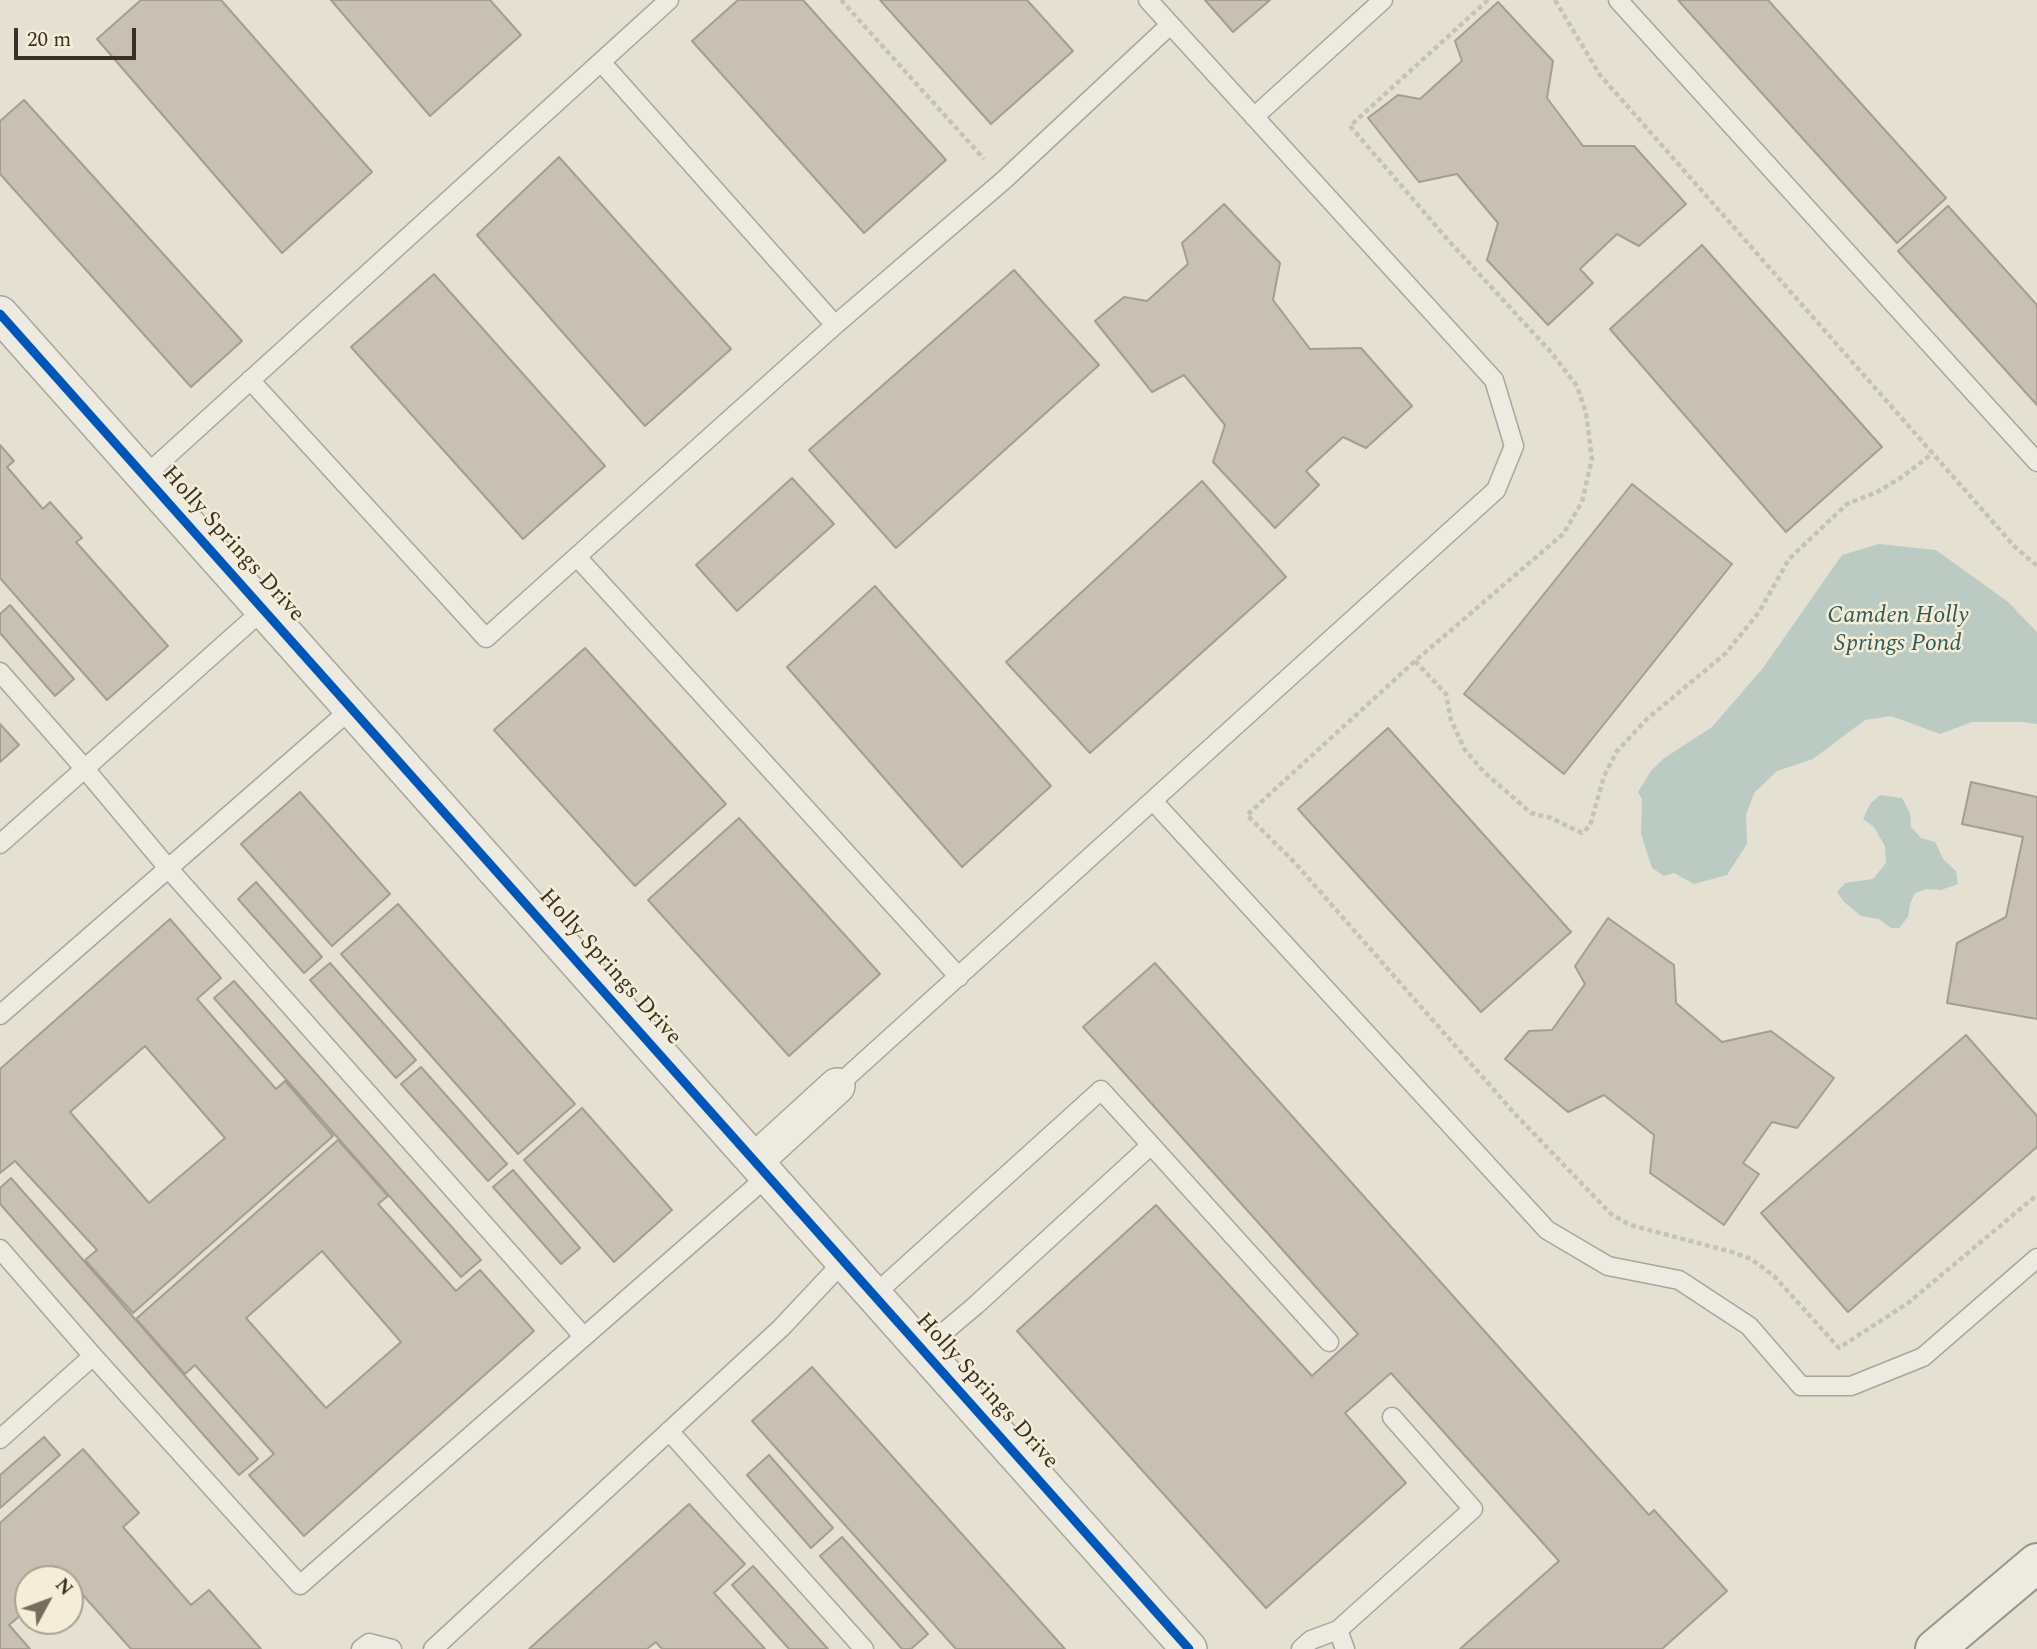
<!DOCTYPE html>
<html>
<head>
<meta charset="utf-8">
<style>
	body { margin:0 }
	#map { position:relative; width:2037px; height:1649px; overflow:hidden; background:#e4e0d2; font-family:Spectral,serif }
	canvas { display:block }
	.north { position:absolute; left:14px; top:1565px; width:70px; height:70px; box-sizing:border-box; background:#f4eed9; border:2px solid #aaa290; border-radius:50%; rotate:49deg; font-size:19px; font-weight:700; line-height:28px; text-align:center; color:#3a2f22 }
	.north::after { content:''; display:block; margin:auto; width:24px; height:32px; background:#766d60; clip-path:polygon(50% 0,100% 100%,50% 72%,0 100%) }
	.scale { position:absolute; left:14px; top:28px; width:122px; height:32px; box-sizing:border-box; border:4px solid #3a2f22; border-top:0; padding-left:9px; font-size:21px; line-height:24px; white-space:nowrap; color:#3a2f22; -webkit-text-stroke:5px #f4eed9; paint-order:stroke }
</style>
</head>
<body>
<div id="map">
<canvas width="2037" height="1649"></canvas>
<div class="north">N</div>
<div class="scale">20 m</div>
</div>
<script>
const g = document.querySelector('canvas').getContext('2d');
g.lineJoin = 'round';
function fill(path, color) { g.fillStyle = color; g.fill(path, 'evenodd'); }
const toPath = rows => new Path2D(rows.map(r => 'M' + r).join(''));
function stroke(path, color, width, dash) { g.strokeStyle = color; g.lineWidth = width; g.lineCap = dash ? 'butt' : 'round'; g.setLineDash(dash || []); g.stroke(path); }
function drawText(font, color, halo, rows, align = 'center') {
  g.font = font + ' Spectral,serif'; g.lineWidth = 5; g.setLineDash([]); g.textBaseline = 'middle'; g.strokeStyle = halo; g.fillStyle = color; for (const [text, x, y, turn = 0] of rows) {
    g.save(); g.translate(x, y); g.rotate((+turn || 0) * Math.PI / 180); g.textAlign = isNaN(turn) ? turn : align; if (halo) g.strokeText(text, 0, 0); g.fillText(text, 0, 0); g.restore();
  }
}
const water = toPath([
	[1879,544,1936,550,2008,602,2037,632,2037,724,2022,722,1972,722,1940,734,1891,716,1865,720,1813,759,1777,771,1754,793,1746,815,1747,844,1727,875,1694,884,1674,873,1664,876,1652,868,1641,834,1642,799,1638,792,1651,771,1663,759,1712,727,1763,668,1842,555],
	[1880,795,1902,798,1910,813,1911,827,1921,838,1935,842,1943,859,1956,871,1958,884,1941,890,1926,889,1915,893,1910,904,1908,917,1899,928,1891,928,1879,919,1861,916,1844,902,1837,892,1845,883,1873,879,1886,863,1885,846,1874,827,1863,819,1870,804]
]);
const building = toPath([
	[141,0,221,0,372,172,282,253,97,39,141,0],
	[331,0,490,0,521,35,430,116,331,0],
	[738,0,803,0,946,160,864,233,692,41,738,0],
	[880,0,1027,0,1073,51,991,124,880,0],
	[1205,0,1270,0,1233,32,1205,0],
	[1678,0,1768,0,1946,198,1897,243,1678,0],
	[1498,2,1553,61,1547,98,1583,146,1634,146,1686,204,1639,246,1617,234,1580,269,1593,283,1548,325,1487,260,1498,223,1457,174,1419,182,1368,118,1398,95,1420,99,1462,61,1455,41,1498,2],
	[24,100,242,341,191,387,0,174,0,121,24,100],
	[559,157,731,349,645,426,477,235,559,157],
	[1224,204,1280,263,1273,300,1310,349,1361,348,1412,406,1366,448,1343,437,1306,471,1319,485,1275,528,1213,462,1225,425,1184,375,1152,392,1095,321,1124,297,1147,301,1188,264,1182,243,1224,204],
	[1948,206,2037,305,2037,405,1898,251,1948,206],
	[1702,245,1882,447,1786,532,1610,329,1702,245],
	[1014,270,1099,365,896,548,809,450,1014,270],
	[434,274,605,466,523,539,351,347,434,274],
	[0,445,14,461,7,467,43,509,50,502,82,538,76,542,168,646,107,700,0,578,0,445],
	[792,478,834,524,737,611,696,565,792,478],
	[1202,481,1286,577,1090,753,1006,662,1202,481],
	[1632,484,1732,564,1564,774,1464,694,1632,484],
	[875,586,1051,786,962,867,787,667,875,586],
	[10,605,74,679,55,696,0,633,0,614,10,605],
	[585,648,726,804,635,886,494,730,585,648],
	[0,724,19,745,0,762,0,724],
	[1388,728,1571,932,1481,1012,1298,809,1388,728],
	[1971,782,2037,797,2037,1019,1947,1003,1957,943,2006,917,2023,837,1962,824,1971,782],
	[300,792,390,894,332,946,241,844,300,792],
	[739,818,880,974,789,1056,648,900,739,818],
	[256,882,322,957,304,973,238,899,256,882],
	[398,904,575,1104,518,1154,341,954,398,904],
	[1608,918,1674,965,1676,1003,1722,1042,1771,1031,1834,1078,1797,1128,1772,1122,1743,1163,1759,1174,1724,1225,1650,1173,1654,1135,1604,1095,1568,1112,1505,1059,1529,1031,1552,1030,1585,984,1575,966,1608,918],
	[170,919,221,978,197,999,276,1089,285,1081,333,1136,133,1313,85,1260,97,1250,15,1161,0,1173,0,1069,170,919],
	[145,1046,225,1138,149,1203,70,1112,145,1046],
	[330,963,416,1060,396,1078,310,980,330,963],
	[1155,963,1649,1515,1654,1510,1727,1591,1662,1649,1460,1649,1559,1561,1391,1373,1345,1413,1406,1483,1266,1608,1017,1331,1156,1205,1312,1376,1358,1334,1083,1027,1155,963],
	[234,981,481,1260,461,1277,214,998,234,981],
	[1966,1035,2037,1116,2037,1147,1848,1312,1761,1213,1966,1035],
	[421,1067,507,1164,488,1181,401,1084,421,1067],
	[582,1108,672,1210,614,1262,524,1160,582,1108],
	[338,1140,388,1196,378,1204,456,1291,480,1270,534,1331,304,1536,249,1475,274,1454,195,1365,185,1374,136,1319,338,1140],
	[322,1251,401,1342,326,1408,246,1318,322,1251],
	[513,1170,580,1248,561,1264,493,1187,513,1170],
	[11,1178,258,1459,239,1475,0,1204,0,1188,11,1178],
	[812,1367,1065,1649,956,1649,752,1421,812,1367],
	[44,1437,60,1455,0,1508,0,1475,44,1437],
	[83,1449,139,1513,123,1527,191,1605,209,1590,261,1649,131,1649,66,1576,62,1579,28,1579,28,1609,9,1625,30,1649,0,1649,0,1523,83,1449],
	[769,1455,833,1528,811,1548,747,1475,769,1455],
	[689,1504,745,1564,714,1593,765,1649,662,1649,656,1642,647,1649,529,1649,689,1504],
	[842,1537,928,1634,911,1649,902,1649,820,1556,842,1537],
	[753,1566,828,1649,789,1649,732,1585,753,1566]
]);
const path = toPath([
	[841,0,984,159],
	[1488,0,1350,126,1448,240,1550,351,1577,386,1586,413,1592,459,1582,502,1563,534,1415,661,1247,815,1295,863,1515,1114,1611,1214,1630,1225,1732,1252,1751,1259,1774,1276,1839,1348,1908,1303,2037,1195],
	[1555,0,1600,75,2015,547,2037,566],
	[1415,661,1446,694,1451,720,1465,750,1484,772,1531,813,1551,818,1582,833,1590,826,1604,776,1617,751,1647,719,1726,653,1759,612,1789,559,1847,504,1877,492,1902,477,1933,453]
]);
const lane = toPath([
	[1618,0,2037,462],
	[601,62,835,325],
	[1254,117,1383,0],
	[250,380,486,638,835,325,1004,180,1170,25],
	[145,476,669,0],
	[577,557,959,977],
	[0,672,85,769,168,868,584,1337],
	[1153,801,1547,1230,1608,1266,1679,1280,1749,1326,1801,1386,1851,1386,1923,1357,2037,1258],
	[0,844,264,609],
	[0,1015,351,709],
	[837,1086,1496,490,1514,446,1494,380,1148,0],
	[0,1249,93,1356,300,1585,769,1175],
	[874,1295,1101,1090,1151,1145],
	[924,1349,976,1305,1151,1145,1329,1342],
	[669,1431,864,1649],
	[0,1439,93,1356],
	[1338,1630,1345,1649],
	[361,1649,369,1643,392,1649],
	[433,1649,781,1328,844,1261],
	[1301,1649,1311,1640,1338,1630,1473,1509,1392,1417]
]);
const street = toPath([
	[0,314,1189,1649],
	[755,1161,837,1086]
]);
const secondary = toPath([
	[1935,1649,2037,1563]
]);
const cycleway = toPath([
	[0,314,1189,1649]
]);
const streetNames = [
	["Holly Springs Drive",232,545,48],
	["Holly Springs Drive",609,968,48],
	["Holly Springs Drive",986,1392,48]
];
const waterNames = [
	["Camden Holly",1898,617],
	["Springs Pond",1898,645]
];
fill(water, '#bbcac3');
fill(building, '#c8c0b3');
stroke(building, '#a59d91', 2);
stroke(lane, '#aaa59a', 21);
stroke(street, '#aaa59a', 38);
stroke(secondary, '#9a958a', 42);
stroke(path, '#c6c2b9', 4.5, [5, 3.5]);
stroke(lane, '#edeae2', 18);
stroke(street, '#edeae2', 35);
stroke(secondary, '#edeae2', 38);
stroke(cycleway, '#0057b8', 9);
drawText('23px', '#3a2f22', '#f4eed9', streetNames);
drawText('italic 24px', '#325858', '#f4eed9', waterNames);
</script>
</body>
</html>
